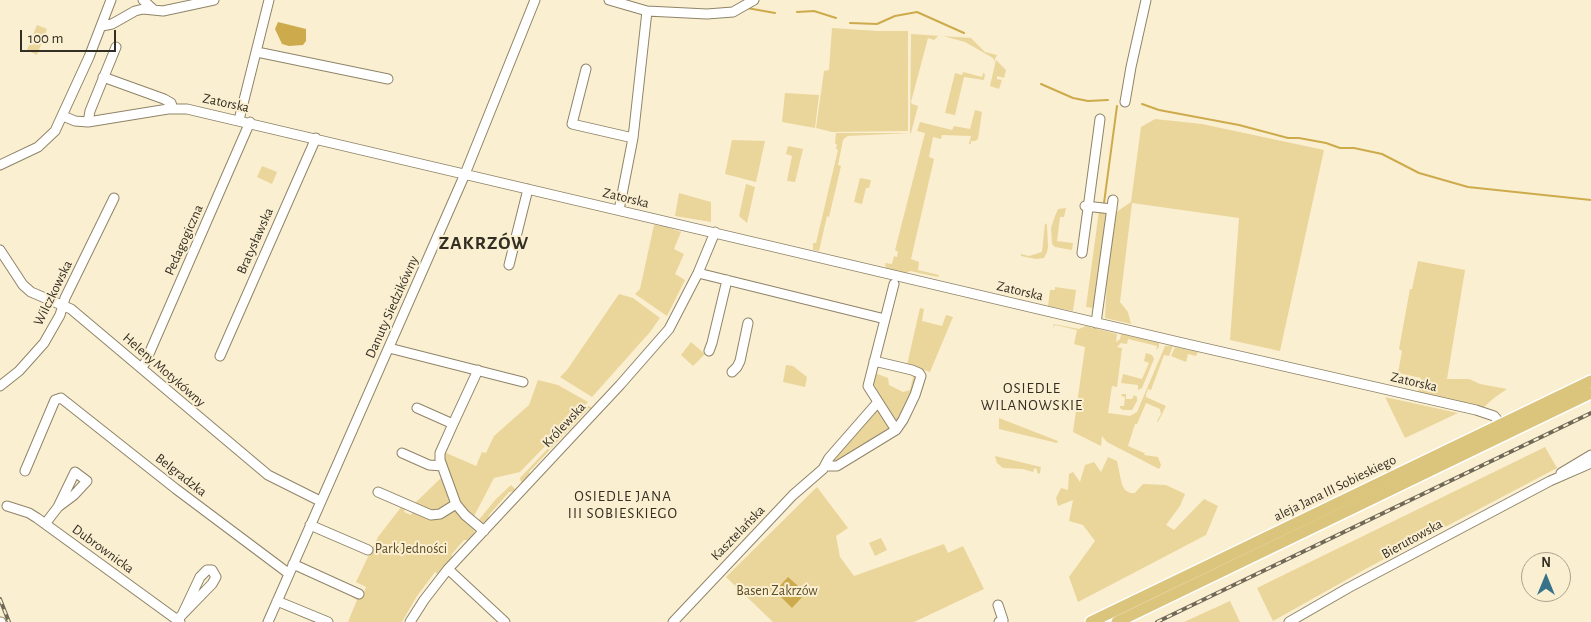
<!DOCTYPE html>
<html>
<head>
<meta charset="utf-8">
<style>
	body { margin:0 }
	#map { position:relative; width:1591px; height:622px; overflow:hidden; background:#fbefd1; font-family:"Alegreya Sans",sans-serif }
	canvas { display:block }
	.north { position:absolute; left:1521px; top:552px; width:50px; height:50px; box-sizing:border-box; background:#fbefd1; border:1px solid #aba28c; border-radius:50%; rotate:0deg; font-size:14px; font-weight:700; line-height:20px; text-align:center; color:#342f24 }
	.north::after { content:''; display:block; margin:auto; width:18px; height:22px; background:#367389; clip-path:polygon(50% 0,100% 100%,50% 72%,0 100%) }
	.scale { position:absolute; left:20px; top:30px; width:96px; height:22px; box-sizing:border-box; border:2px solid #342f24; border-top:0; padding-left:6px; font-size:15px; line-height:18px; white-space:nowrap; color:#342f24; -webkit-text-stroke:4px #fbefd1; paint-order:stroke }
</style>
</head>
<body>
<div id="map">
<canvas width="1591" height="622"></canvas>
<div class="north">N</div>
<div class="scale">100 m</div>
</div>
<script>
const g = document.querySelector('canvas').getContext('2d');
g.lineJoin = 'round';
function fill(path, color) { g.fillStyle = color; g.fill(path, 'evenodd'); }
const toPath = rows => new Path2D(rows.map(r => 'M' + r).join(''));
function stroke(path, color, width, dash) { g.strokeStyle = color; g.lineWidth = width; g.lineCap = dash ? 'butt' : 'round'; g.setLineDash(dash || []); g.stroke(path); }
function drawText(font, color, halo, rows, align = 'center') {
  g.font = font + ' "Alegreya Sans",sans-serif'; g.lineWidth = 4; g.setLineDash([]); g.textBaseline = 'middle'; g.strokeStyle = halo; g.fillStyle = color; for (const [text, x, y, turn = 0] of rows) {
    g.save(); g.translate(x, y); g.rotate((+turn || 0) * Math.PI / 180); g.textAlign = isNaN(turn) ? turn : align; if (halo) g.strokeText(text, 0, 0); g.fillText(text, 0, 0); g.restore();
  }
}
const green = toPath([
	[37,25,47,29,37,55,27,50],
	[832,28,877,31,908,31,908,131,832,132,816,128,824,71,829,70],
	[911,34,971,38,985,52,997,55,995,59,995,62,993,58,965,42,943,36,938,36,934,40,928,38,911,102,912,104,918,106,911,133,848,136,846,137,843,140,838,165,841,166,829,217,827,216,819,251,813,250,813,243,816,243,838,150,836,149,837,145,835,143,836,133,910,133],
	[996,60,1006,70,1004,78,997,76,997,79,1002,80,999,89,990,86],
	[963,72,982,77,983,73,985,74,984,80,964,77,955,115,945,113,955,73,962,75],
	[785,93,819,95,815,128,782,122],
	[975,110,982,112,978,139,975,141,971,141,971,144,969,144,971,136,942,135,941,139,933,137,929,157,934,159,911,259,919,262,918,270,939,275,938,277,910,271,906,273,886,268,885,263,892,264,894,256,897,257,898,252,895,250,925,133,917,131,920,122,952,130,954,126,970,129],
	[1155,119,1202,124,1324,150,1280,351,1230,340,1239,218,1132,203,1120,302,1128,312,1131,324,1105,318,1107,278,1115,213,1131,202,1141,127],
	[732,140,765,141,756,182,725,174],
	[788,146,803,149,795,182,787,181,792,156,786,154],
	[262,166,277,172,272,184,257,177],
	[860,178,871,180,869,188,866,188,862,204,854,202],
	[746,184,755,187,747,223,739,216],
	[679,193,711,202,711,222,675,216],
	[1066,208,1064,217,1060,217,1057,241,1073,243,1072,250,1055,247,1052,244,1051,228,1055,216,1058,209],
	[1099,211,1107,213,1106,231,1101,257,1094,308,1086,307],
	[1045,223,1047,225,1048,247,1047,252,1044,258,1036,259,1021,256,1021,254,1029,256,1042,252],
	[654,225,664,226,681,232,674,249,684,254,675,274,685,280,667,316,635,294,640,289],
	[1418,261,1465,270,1447,379,1469,379,1480,384,1507,389,1494,398,1484,407,1418,392,1421,378,1398,373,1402,351,1399,349,1410,289,1412,289],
	[1055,287,1076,290,1073,311,1048,306,1050,290,1055,290],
	[619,294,633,298,660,318,650,332,592,397,560,377,567,370],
	[920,308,924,309,922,321,942,326,946,315,953,317,930,372,907,365],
	[1054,324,1079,329,1086,326,1117,334,1116,342,1120,339,1121,334,1159,343,1159,347,1156,350,1157,346,1128,339,1127,344,1121,343,1117,347,1122,348,1120,364,1117,387,1112,386,1108,413,1130,416,1137,412,1165,346,1173,346,1169,356,1164,355,1151,390,1148,389,1146,395,1146,397,1166,406,1158,422,1157,421,1161,414,1160,409,1146,403,1137,424,1135,424,1128,446,1144,453,1145,452,1144,455,1158,457,1161,465,1159,469,1107,442,1102,436,1101,446,1073,432,1085,347,1074,344,1077,330,1055,325,1053,328],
	[691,342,705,354,693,366,681,355],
	[1175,347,1198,352,1196,356,1188,354,1186,362,1171,356],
	[1146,353,1152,355,1154,359,1142,388,1138,390,1138,385,1121,383,1123,374,1142,379,1149,363,1144,361],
	[786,365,793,366,807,377,805,387,783,382],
	[875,373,888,378,889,385,903,392,910,390,914,373,919,376,901,419,896,422,873,383],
	[538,380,558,385,588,402,520,472,494,478,473,518,460,504,444,463,444,452,476,466,482,452,486,453,494,436,529,405],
	[1122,394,1126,394,1126,399,1132,399,1134,395,1137,397,1137,401,1132,410,1123,410,1120,408,1120,406,1124,406,1125,397,1121,396],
	[1385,397,1458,413,1405,438],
	[588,406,591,407,591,410,589,408,529,472,531,477,523,484,521,482,520,478],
	[878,410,880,410,891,429,837,463,832,462,832,458],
	[999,418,1058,441,1057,443,999,429],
	[1545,447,1557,468,1371,566,1273,621,1257,588],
	[995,456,1041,467,1040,473,1038,474,1036,468,1034,469,1033,472,1023,469,1003,468,997,463],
	[1108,457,1117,461,1122,485,1125,490,1130,493,1135,493,1143,484,1166,485,1185,494,1180,506,1166,525,1174,530,1204,499,1218,506,1206,535,1078,602,1069,577,1095,541,1083,525,1069,521,1073,500,1058,506,1056,498,1061,488,1068,490,1069,474,1073,472,1080,482,1085,465,1094,462,1101,472],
	[442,477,451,502,436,513,413,505],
	[511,485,517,491,509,492,489,515,488,520,485,523,477,522,496,499],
	[817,487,848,528,836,536,840,557,854,576,944,544,948,553,963,546,984,589,914,622,773,622,726,577],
	[402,506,405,508,404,512,411,515,413,511,456,511,475,528,474,534,470,540,464,540,451,555,454,558,439,575,435,572,417,596,402,622,348,622,357,600,352,597,353,594,362,598,366,587,356,582,367,559,378,537],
	[881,538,887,550,875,556,869,543],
	[1230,601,1240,622,1184,622]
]);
const water = toPath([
	[278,22,306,29,306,41,303,45,289,46,282,44,275,29],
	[788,577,806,593,792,608,775,591]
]);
const stream = toPath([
	[747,8,775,13],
	[797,12,814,11,836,18],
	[850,23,877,24,895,16,917,12,964,33],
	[1041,84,1073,98,1088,101,1108,100],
	[1142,104,1159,110,1239,125,1288,138,1299,138,1326,143,1340,148,1354,148,1382,154,1419,173,1468,187,1591,200],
	[1104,203,1117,106]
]);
const minor = toPath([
	[143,0,154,10],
	[609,0,647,11,707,14,733,12,754,0],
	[102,26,112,24,135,11,143,9,163,11,214,0],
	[257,52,388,79],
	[586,69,572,124,633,138],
	[103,77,164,99,171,103,173,109],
	[1125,102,1131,67,1146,0],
	[63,116,75,121,88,122,168,109,187,109,1187,344,1476,410,1494,416,1501,424],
	[239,120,269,0],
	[88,122,90,111,116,47],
	[0,165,38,147,55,131,89,57,111,0],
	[1085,206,1112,209],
	[619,210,633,138,647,11],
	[0,250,23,285,31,292,71,309,268,475,320,501],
	[1082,253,1100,119],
	[509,265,528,189],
	[698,273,885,319],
	[1096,323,1113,200],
	[389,348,523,382],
	[709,351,712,343,727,280],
	[220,356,316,138],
	[874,361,912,370,919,373,921,376,915,395,903,420,896,430],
	[141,368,145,363,250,122],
	[478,370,453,424,440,453,440,460,456,504,465,515,484,531],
	[732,372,737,367,740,361,748,323],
	[0,386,19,371,44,343,60,315,65,298,114,198],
	[417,408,453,424],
	[402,453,429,465,442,466],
	[826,466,837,466,896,430,868,386,894,284],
	[25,471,55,400,61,398,176,489,288,573],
	[1561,473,1591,455],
	[378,492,431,515,440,514,456,504],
	[7,506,29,513,37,518,180,622],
	[45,524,58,507,75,472,87,481,74,495,58,507],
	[310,525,368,550],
	[293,564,359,594],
	[448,569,505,622],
	[277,601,328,622],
	[998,605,1003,620,999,622],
	[177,620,212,584,216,577,212,570,207,570,200,577,182,615],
	[0,622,1,622],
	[268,622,465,174,535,0],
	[410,622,424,600,448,569,620,385,669,329,698,273,715,232],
	[673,622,793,495,823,469,829,458,878,402],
	[1289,622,1348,588,1550,481,1591,463]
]);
const major = toPath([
	[1091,622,1591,381],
	[1117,622,1591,393]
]);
const rail = toPath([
	[0,599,9,622],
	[1157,622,1591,413]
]);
const streetNames = [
	["Zatorska",226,103,12],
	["Zatorska",626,198,14],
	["Pedagogiczna",184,240,-66],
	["Bratysławska",255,241,-66],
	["Zatorska",1020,291,13],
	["Wilczkowska",53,293,-64],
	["Danuty Siedzikówny",392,307,-66],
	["Heleny Motykówny",164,370,41],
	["Zatorska",1414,382,13],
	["Królewska",564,425,-47],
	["Belgradzka",181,475,38],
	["aleja Jana III Sobieskiego",1335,488,-26],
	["Kasztelańska",738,533,-46],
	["Bierutowska",1412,539,-29],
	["Dubrownicka",103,549,36]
];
const parkNames = [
	["Park Jedności",411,549],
	["Basen Zakrzów",777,591]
];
const neighbourhoodNames = [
	["OSIEDLE",1032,388],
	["WILANOWSKIE",1032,405],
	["OSIEDLE JANA",623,496],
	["III SOBIESKIEGO",623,513]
];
const districtNames = [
	["ZAKRZÓW",484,243]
];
fill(green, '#ead59b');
fill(water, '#cdab4c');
stroke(stream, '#cdab4c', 2);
stroke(minor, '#8f8468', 11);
stroke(major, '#fff', 14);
stroke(minor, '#fff', 9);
stroke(major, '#dbc47c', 11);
stroke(rail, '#706958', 4);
stroke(rail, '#fbefd1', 2, [5.5]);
drawText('14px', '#342f24', '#fbefd1', streetNames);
drawText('14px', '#5a4c24', '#fbefd1', parkNames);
g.letterSpacing = '1px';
drawText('15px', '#342f24', '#fbefd1', neighbourhoodNames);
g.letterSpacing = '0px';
g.letterSpacing = '1px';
drawText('bold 19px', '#342f24', '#fbefd1', districtNames);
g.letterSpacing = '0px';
</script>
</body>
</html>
